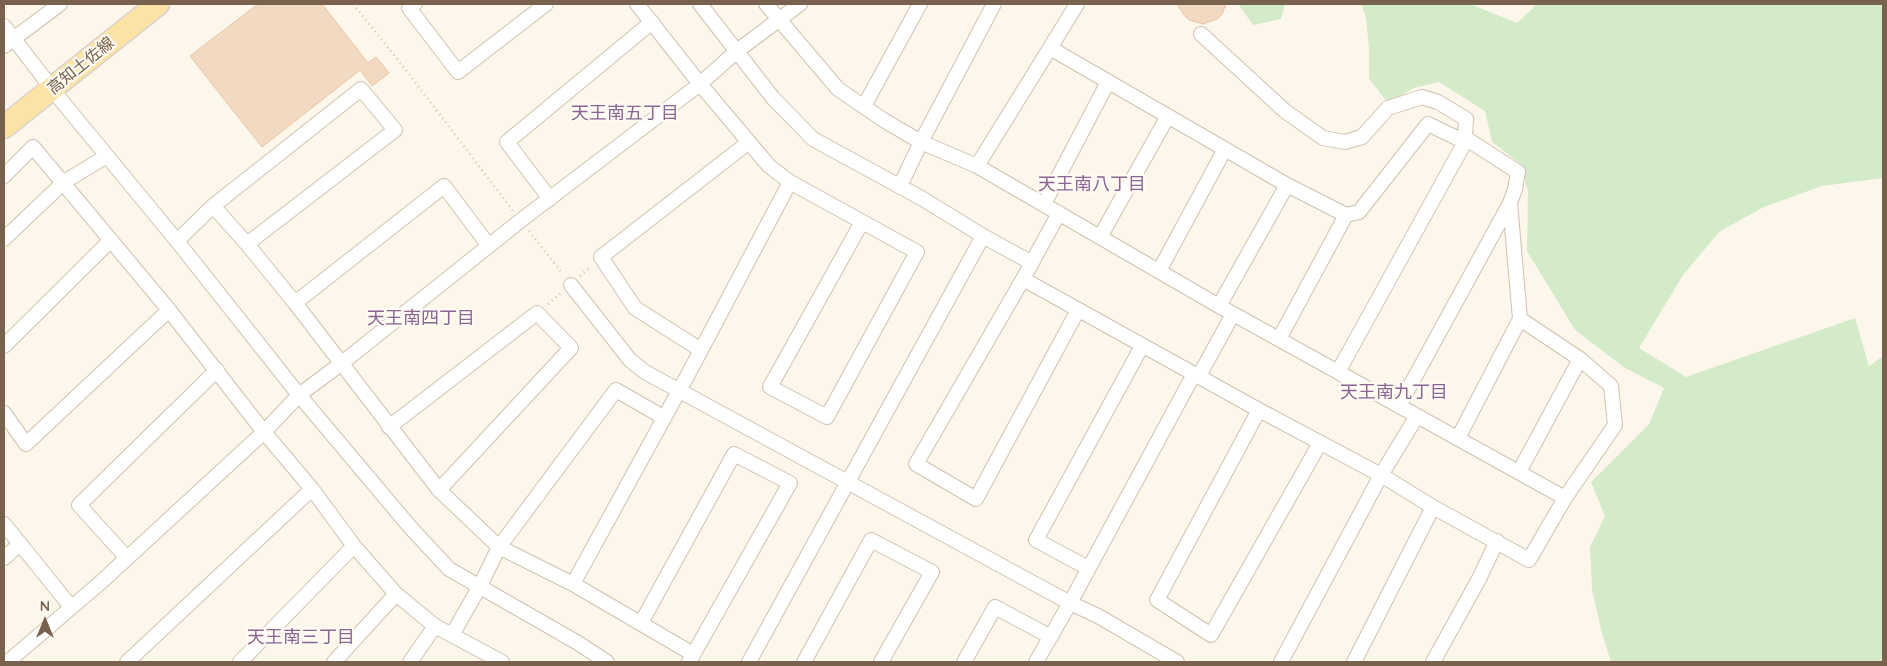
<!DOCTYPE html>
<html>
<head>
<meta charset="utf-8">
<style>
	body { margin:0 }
	#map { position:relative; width:1887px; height:666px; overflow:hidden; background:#fdf7eb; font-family:Quicksand,sans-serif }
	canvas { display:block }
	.frame { position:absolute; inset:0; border:5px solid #78614d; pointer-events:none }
	.north { position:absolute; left:20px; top:596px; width:50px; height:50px; -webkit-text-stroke:4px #fffbf2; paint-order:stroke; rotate:0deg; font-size:14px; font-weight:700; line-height:20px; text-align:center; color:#78614d }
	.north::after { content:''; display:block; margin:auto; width:18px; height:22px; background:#78614d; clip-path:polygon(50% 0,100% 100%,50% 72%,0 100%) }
</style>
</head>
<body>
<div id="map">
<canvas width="1887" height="666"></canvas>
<div class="frame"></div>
<div class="north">N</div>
</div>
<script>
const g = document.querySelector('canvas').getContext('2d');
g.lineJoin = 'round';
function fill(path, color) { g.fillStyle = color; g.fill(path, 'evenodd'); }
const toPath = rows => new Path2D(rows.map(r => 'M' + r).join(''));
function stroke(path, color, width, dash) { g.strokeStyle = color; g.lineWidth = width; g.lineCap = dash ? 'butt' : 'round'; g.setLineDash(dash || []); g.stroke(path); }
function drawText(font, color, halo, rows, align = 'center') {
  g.font = font + ' Quicksand,"Noto Sans JP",sans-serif'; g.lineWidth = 4.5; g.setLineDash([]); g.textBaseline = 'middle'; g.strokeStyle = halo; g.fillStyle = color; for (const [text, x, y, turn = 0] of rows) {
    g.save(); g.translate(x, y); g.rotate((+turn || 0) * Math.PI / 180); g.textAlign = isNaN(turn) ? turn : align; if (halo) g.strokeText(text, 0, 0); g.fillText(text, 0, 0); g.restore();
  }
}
const green = toPath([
	[1238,4,1285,4,1281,19,1253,25],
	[1361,4,1470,4,1517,23,1532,9,1535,4,1883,4,1883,178,1822,186,1764,207,1719,232,1683,275,1639,348,1686,377,1855,318,1869,366,1883,356,1883,662,1611,662,1602,633,1592,590,1590,547,1605,516,1591,482,1649,424,1664,388,1625,368,1575,330,1527,251,1528,192,1521,164,1492,142,1485,111,1439,82,1414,88,1388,103,1369,79,1369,49,1366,18]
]);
const building = toPath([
	[258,4,322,4,368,63,376,57,389,73,372,86,360,70,262,147,190,56,258,4],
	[1177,4,1226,4,1222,14,1217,19,1203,24,1189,20,1184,15,1177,4]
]);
const path = toPath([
	[353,4,406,70,513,211],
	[529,231,563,274],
	[580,276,591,266],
	[548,304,561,293]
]);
const minor = toPath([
	[415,4,409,8,458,72,546,4],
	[637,4,700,84,769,166,790,182,917,252,827,417,770,387,862,222],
	[700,4,773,98,813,139,923,199,983,236,1032,263],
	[766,4,838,89,885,121,921,142,977,166,1219,306,1565,498],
	[1077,4,1050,48,1287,185,1346,215,1359,212,1428,124,1465,142,1465,138,1518,172,1515,189,1510,203,1399,406],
	[4,26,60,99,177,241,299,395,410,527,449,569,578,643,607,662],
	[1201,34,1285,111,1323,138,1345,142,1362,137,1388,108,1422,97,1438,102,1466,119,1465,138],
	[4,46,60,4],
	[864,106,920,4],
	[977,166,1050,48],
	[4,176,33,147,169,310,264,432,312,489,354,546,396,594,435,626,502,662],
	[900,186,921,142,994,4],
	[550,199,507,142,652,22],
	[1044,204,1108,82],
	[213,206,247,244,295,303,439,490,499,547,573,584,693,654],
	[1059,213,1023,279,916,464,976,499,1078,310],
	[1100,237,1168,116],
	[4,239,64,182,107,156],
	[177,241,213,206,361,89,395,130,247,244],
	[1159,271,1225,149],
	[1023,279,1259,410,1381,475,1433,507,1529,560,1565,498,1615,425,1611,386,1580,359,1520,319,1510,203],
	[571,285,630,360,645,372,1070,603,1098,616,1177,662],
	[295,303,444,186,489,246],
	[1219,306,1287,185],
	[1279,339,1346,215],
	[4,346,111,240],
	[701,350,635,308,601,257,749,142],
	[1338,372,1465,142],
	[1199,376,1233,314],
	[1259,410,1157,600,1211,635,1320,443],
	[4,413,26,444,169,310],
	[389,427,537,313,571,348,439,490],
	[1458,438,1520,319],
	[1519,472,1580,359],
	[4,524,71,607],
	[4,558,20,544],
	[127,558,79,505,217,370],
	[1088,568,1036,540,1142,346],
	[573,584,691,369,790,182],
	[641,623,734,454,790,483,689,662],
	[452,635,480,586,499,547,616,390,663,417],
	[10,660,100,583,264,432,299,395,342,363,520,221,700,84,737,51,800,4],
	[127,662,312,489],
	[240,662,354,546],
	[334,662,396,594],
	[410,662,435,626],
	[749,662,983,236],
	[804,662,871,540,932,572,881,662],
	[964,662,995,607,1051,637],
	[1036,662,1070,603,1194,374],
	[1281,662,1381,475,1417,416],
	[1354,662,1433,507],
	[1433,662,1479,579,1497,541]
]);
const primary = toPath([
	[4,127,158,4]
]);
const streetNames = [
	["高知土佐線",81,66,-39]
];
const neighbourhoodNames = [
	["天王南五丁目",625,114],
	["天王南八丁目",1092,185],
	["天王南四丁目",421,319],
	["天王南九丁目",1394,393],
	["天王南三丁目",301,638]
];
fill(green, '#d3ebc8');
fill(building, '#f2dac2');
stroke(building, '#e5c3a3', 1);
stroke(minor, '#cfc1af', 16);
stroke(primary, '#d9d3cd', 25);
stroke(path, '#d8bea5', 2.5, [1, 4]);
stroke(minor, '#fff', 14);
stroke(primary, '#fae3a5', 22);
drawText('16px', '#78614d', '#fffbf2', streetNames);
drawText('18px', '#896694', '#fffbf2', neighbourhoodNames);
</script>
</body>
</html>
